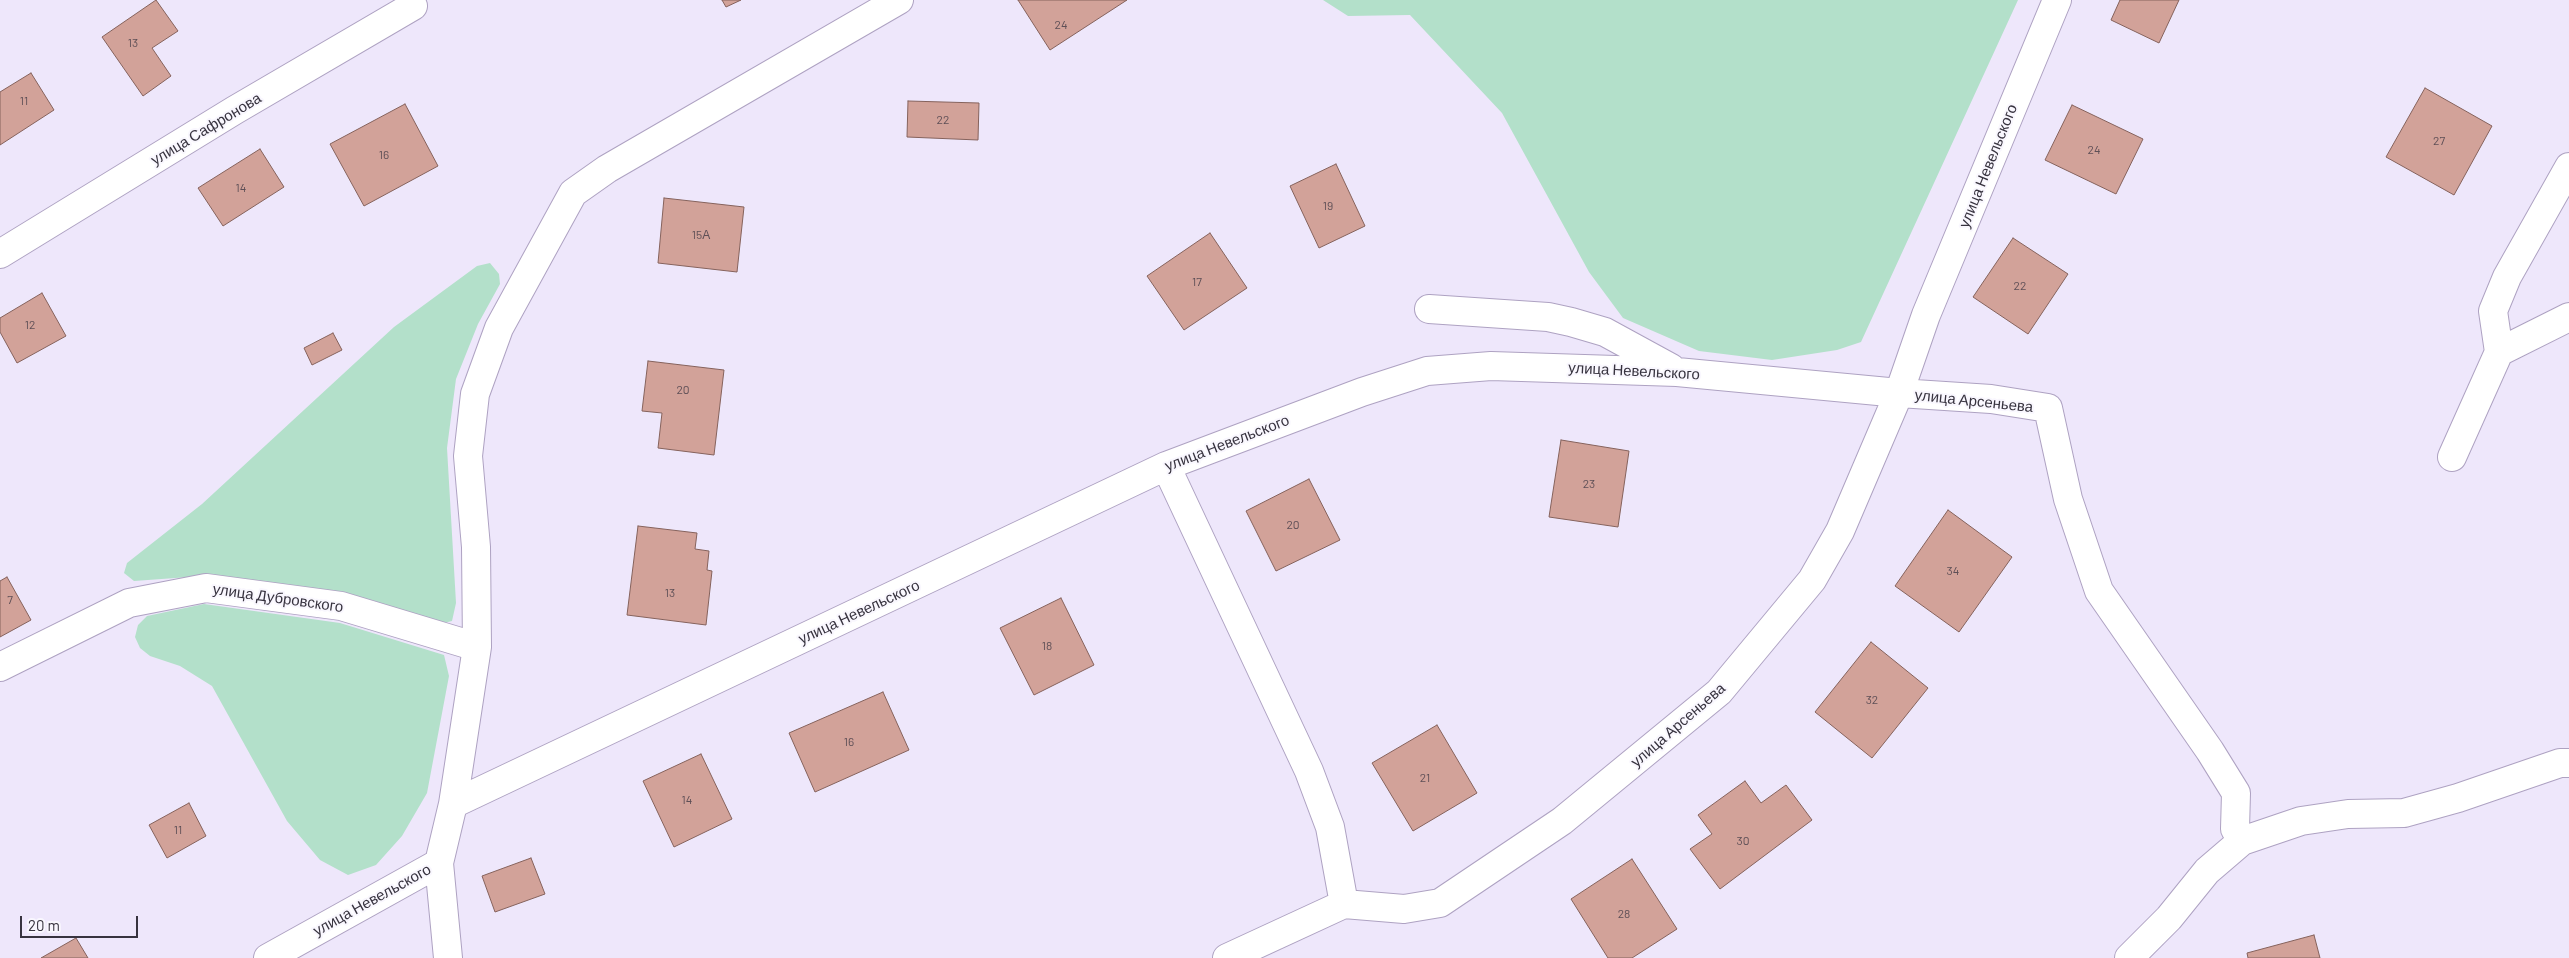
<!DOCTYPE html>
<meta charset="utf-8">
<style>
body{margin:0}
#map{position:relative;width:2569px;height:958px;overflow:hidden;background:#eee7fb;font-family:Barlow,sans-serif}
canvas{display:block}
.scale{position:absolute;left:20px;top:916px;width:118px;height:22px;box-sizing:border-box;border:2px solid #37333f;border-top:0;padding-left:6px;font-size:15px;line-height:18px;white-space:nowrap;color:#37333f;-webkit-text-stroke:4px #f9f7fe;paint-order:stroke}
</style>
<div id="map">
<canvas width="2569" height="958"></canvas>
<div class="scale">20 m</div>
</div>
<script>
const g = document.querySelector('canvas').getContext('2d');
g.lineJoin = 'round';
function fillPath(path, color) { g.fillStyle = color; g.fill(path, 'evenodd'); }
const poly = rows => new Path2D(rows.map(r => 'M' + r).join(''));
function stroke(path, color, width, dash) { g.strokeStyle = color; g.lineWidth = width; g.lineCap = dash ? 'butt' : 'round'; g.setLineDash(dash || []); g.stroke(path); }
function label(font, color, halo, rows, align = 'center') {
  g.font = font + ' Barlow,sans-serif'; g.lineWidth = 4; g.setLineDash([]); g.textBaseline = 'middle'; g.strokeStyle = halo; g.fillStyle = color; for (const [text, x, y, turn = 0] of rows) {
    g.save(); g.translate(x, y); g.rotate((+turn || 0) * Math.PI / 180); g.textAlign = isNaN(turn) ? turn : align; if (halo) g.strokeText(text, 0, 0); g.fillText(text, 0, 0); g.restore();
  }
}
fillPath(poly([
 [1323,0,2018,0,1861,342,1837,350,1772,360,1699,351,1623,318,1589,272,1502,113,1410,15,1348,16],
 [490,263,499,274,500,284,478,324,456,379,447,448,456,603,452,621,444,623,374,601,341,593,203,576,134,581,124,573,127,563,202,504,394,327,477,266],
 [204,604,340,623,444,655,449,676,427,793,402,836,376,865,348,875,320,860,287,821,212,686,180,666,150,656,140,648,135,637,138,625,147,616]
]), '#b3e0ca');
const building = poly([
 [156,0,178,31,152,48,171,76,143,96,102,37,156,0],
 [722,0,741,0,726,7,722,0],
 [1018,0,1127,0,1050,50,1018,0],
 [2120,0,2179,0,2159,43,2111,20,2120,0],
 [31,73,54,110,0,145,0,92,31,73],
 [2425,88,2492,126,2454,195,2386,157,2425,88],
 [908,101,979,103,978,140,907,137,908,101],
 [405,104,438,166,364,206,330,144,405,104],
 [2072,105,2143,139,2116,194,2045,160,2072,105],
 [260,149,284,187,223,226,198,188,260,149],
 [1336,164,1365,226,1319,248,1290,186,1336,164],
 [664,198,744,207,737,272,658,263,664,198],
 [1210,233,1247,288,1184,330,1147,276,1210,233],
 [2013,238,2068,274,2028,334,1973,297,2013,238],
 [42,293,66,336,17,363,0,332,0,318,42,293],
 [333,333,342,350,312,365,304,348,333,333],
 [648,361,724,370,714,455,658,448,662,413,642,411,648,361],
 [1561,440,1629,451,1618,527,1549,517,1561,440],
 [1309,479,1340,540,1276,571,1246,511,1309,479],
 [1948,510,2012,557,1959,632,1895,586,1948,510],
 [638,526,697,533,695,549,709,551,707,570,712,571,706,625,627,615,638,526],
 [7,577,31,620,0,637,0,581,7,577],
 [1061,598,1094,665,1034,695,1000,628,1061,598],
 [1871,642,1928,688,1872,758,1815,712,1871,642],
 [883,692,909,750,815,792,789,733,883,692],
 [1437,725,1477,793,1413,831,1372,763,1437,725],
 [701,754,732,819,674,847,643,781,701,754],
 [1745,781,1761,803,1786,785,1812,820,1720,889,1690,849,1712,834,1698,815,1745,781],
 [189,803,206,836,167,858,149,825,189,803],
 [531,858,545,894,495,912,482,876,531,858],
 [1632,859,1677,929,1632,958,1608,958,1571,899,1632,859],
 [2314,935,2320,958,2248,958,2247,953,2314,935],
 [76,938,88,958,41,958,76,938]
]);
fillPath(building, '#d2a299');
stroke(building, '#85625c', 1);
const minor = poly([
 [0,254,235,110,413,6],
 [1429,309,1548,317,1571,322,1605,332,1671,368],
 [2499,352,2569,317],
 [2452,457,2499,352,2493,311,2507,277,2569,167],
 [1166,466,1309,771,1330,827,1344,904],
 [0,667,129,603,206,588,341,606,477,647],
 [453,804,477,647,476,547,468,456,475,394,499,328,573,193,607,169,899,0],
 [2242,841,2301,821,2348,814,2404,813,2458,798,2560,763,2569,763],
 [439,863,448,958],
 [268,958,439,863,453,804,1166,466,1362,392,1427,371,1491,366,1677,372,1899,393,1991,399,2048,408,2068,499,2099,591,2210,751,2236,793,2235,829,2242,841,2207,871,2169,918,2129,958],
 [1227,958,1344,904,1404,909,1440,903,1562,821,1719,692,1812,580,1840,531,1899,393,1926,315,2057,0]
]);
stroke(minor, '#aea2c2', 30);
stroke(minor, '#fff', 28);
label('12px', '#5e4f56', null, [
 ["24",1061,25],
 ["13",133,43],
 ["11",24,101],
 ["22",943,120],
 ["27",2439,141],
 ["24",2094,150],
 ["16",384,155],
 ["14",241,188],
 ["19",1328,206],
 ["15А",701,235],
 ["17",1197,282],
 ["22",2020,286],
 ["12",30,325],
 ["20",683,390],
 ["23",1589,484],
 ["20",1293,525],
 ["34",1953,571],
 ["13",670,593],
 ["7",10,600],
 ["18",1047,646],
 ["32",1872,700],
 ["16",849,742],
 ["21",1425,778],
 ["14",687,800],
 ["11",178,830],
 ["30",1743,841],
 ["28",1624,914]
]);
label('15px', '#37333f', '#f9f7fe', [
 ["улица Сафронова",206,129,-31],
 ["улица Невельского",1988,166,-68],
 ["улица Невельского",1634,371,3],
 ["улица Арсеньева",1974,401,6],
 ["улица Невельского",1227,443,-21],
 ["улица Дубровского",278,598,8],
 ["улица Невельского",859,612,-25],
 ["улица Арсеньева",1678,725,-41],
 ["улица Невельского",372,900,-29]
]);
</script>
